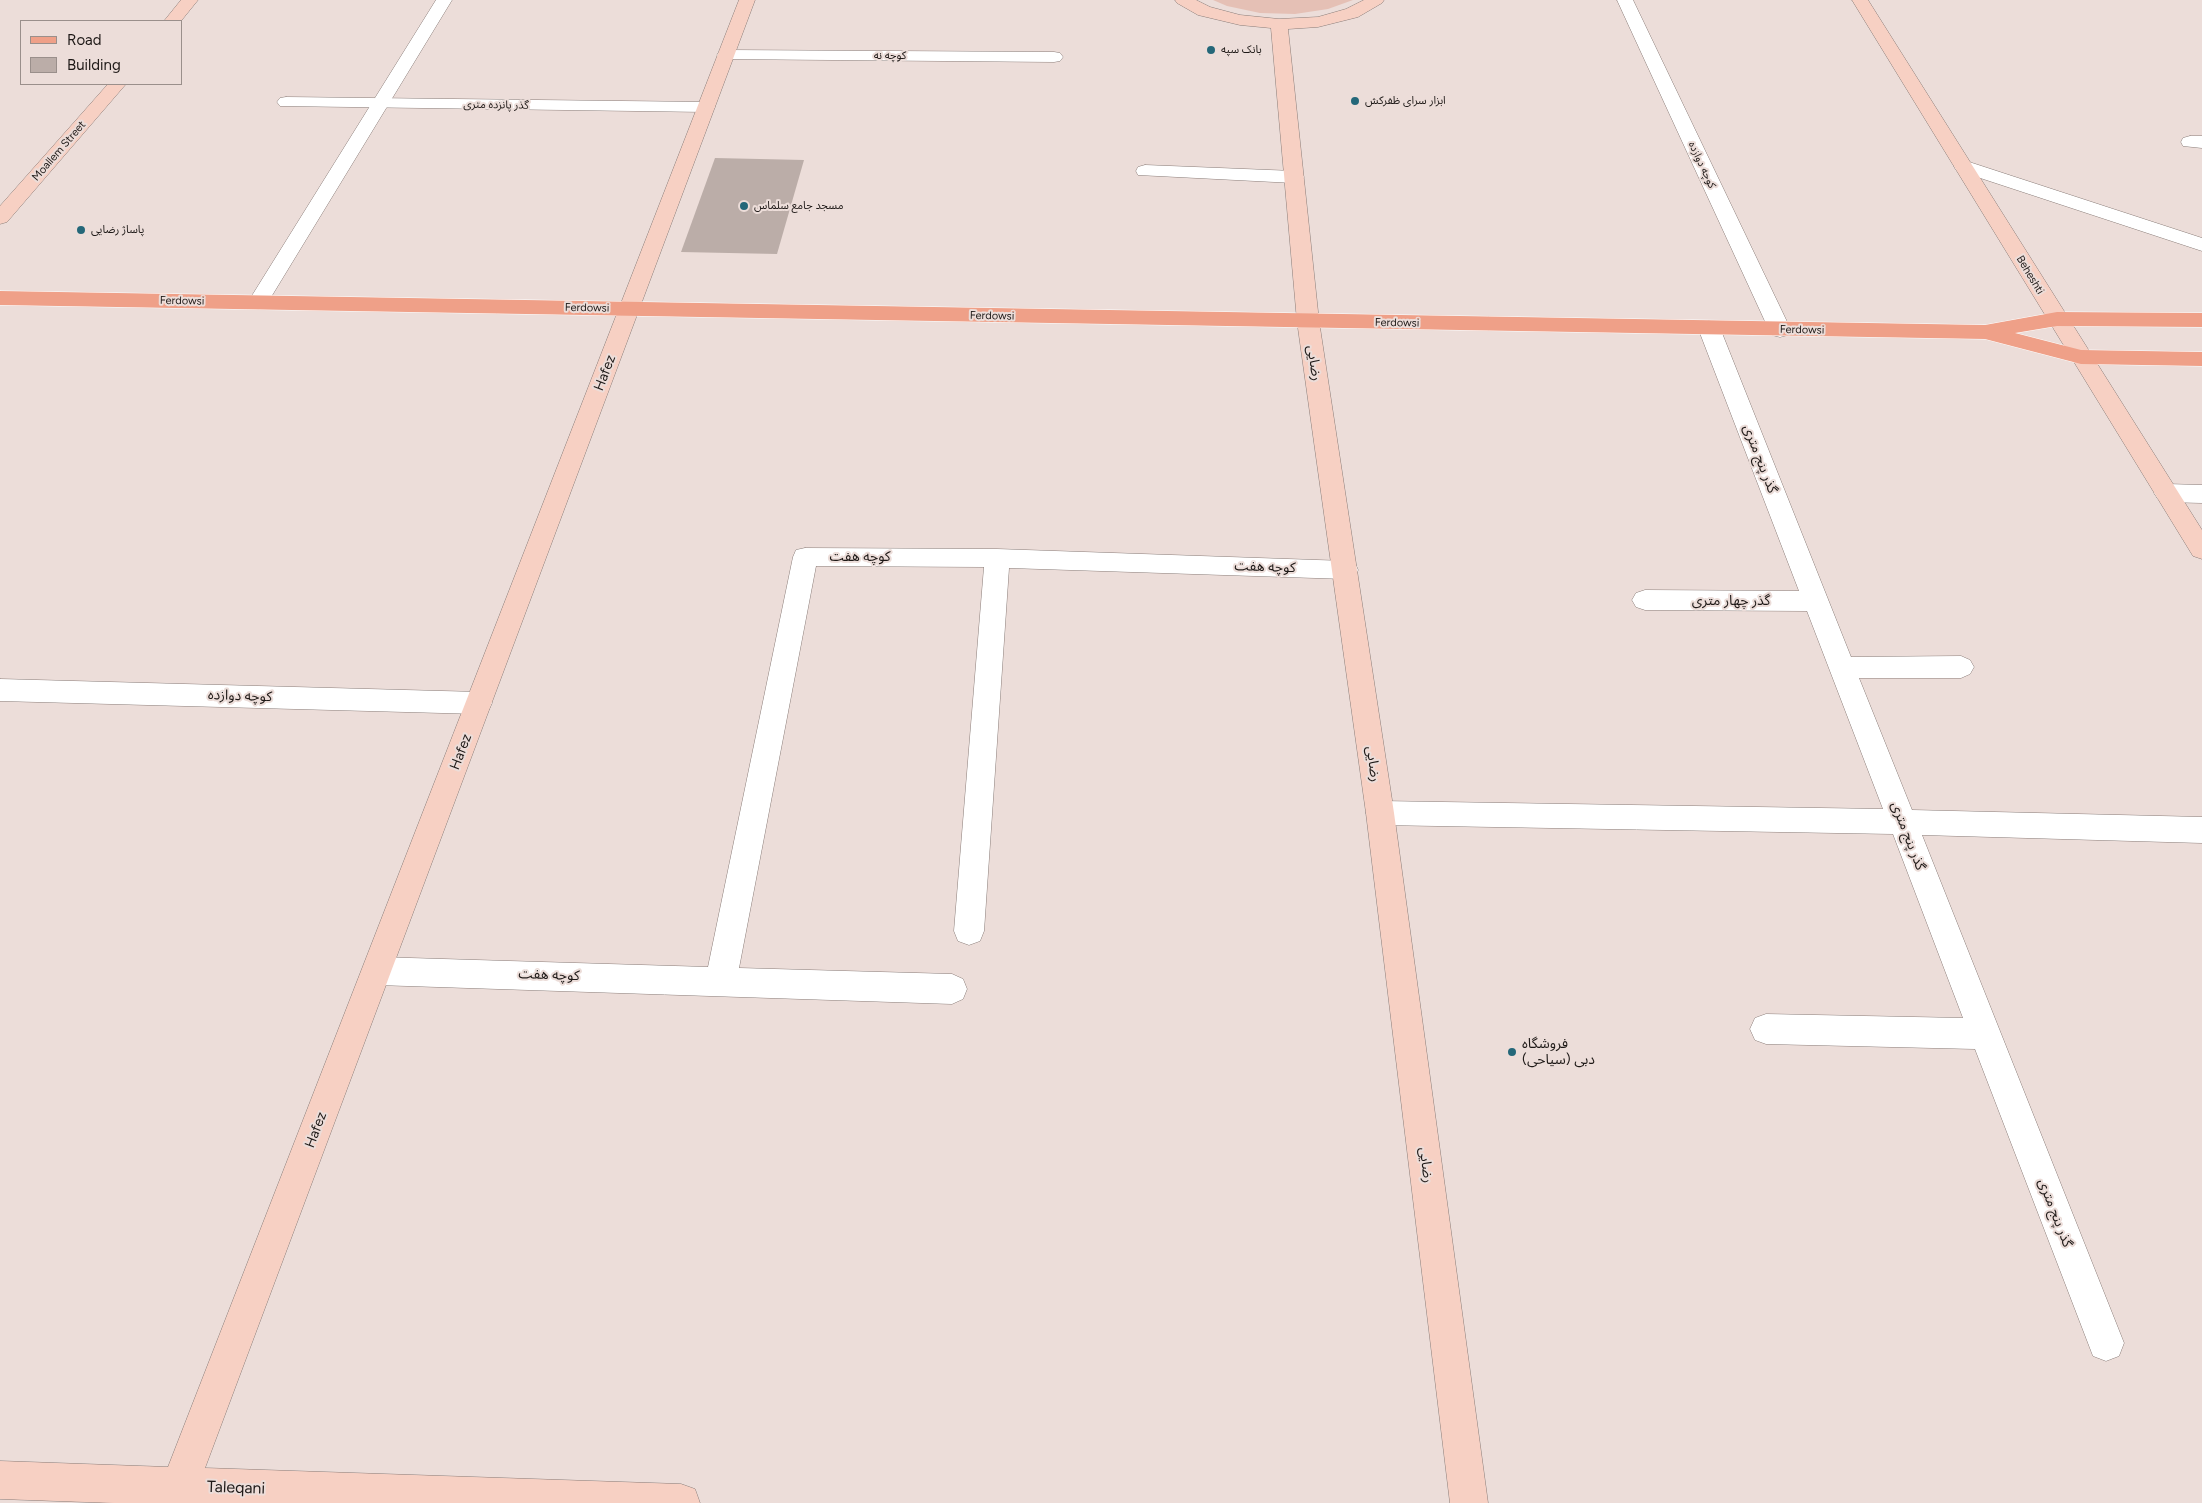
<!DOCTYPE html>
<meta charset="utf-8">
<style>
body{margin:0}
#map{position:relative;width:2202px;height:1503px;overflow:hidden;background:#ecddd9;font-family:Figtree,sans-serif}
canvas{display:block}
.legend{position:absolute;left:20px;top:20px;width:162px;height:65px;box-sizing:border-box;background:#ecddd9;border:1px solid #9a8f8b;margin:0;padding:6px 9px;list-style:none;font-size:15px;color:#1e1917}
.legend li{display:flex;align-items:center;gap:10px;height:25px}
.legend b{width:25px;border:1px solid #9a8f8b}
</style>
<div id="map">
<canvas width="2202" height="1503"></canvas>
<ul class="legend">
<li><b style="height:6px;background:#efa088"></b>Road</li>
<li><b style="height:14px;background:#bbada8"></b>Building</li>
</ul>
</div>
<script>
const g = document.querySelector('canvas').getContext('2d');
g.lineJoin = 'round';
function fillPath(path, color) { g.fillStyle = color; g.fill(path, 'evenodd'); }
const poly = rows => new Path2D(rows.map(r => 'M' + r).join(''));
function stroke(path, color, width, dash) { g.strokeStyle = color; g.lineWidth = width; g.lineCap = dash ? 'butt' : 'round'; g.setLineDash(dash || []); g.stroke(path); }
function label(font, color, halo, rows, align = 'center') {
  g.font = font + ' Figtree,"Noto Sans Arabic",sans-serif'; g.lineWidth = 4; g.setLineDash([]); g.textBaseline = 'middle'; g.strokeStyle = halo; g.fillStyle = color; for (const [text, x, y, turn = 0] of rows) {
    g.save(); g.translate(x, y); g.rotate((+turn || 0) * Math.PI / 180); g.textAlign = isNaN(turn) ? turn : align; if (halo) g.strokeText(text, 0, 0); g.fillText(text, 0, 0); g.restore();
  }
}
fillPath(poly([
 [1213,0,1353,0,1328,9,1295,14,1260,13,1227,6]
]), '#e5c0b5');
fillPath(poly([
 [715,158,804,160,777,254,681,252]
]), '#bbada8');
const lane = poly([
 [1617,0,1633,0,1791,330,1788,335,1780,337,1772,335,1769,330,1617,0],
 [286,97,706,102,712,103,715,107,712,111,706,112,280,106,277,102,280,98,286,97],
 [1963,160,2202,238,2202,251,1956,170,1954,166,1956,162,1963,160],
 [2166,484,2202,485,2202,503,2166,502,2158,499,2154,493,2158,487,2166,484],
 [805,548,997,549,1346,561,1355,563,1358,570,1355,577,1346,579,1009,568,984,931,980,941,969,945,958,941,954,931,984,567,816,566,739,968,952,974,963,979,967,989,963,999,952,1004,377,985,366,981,362,971,366,961,377,957,708,967,793,557,796,550,805,548],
 [0,679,479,692,488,695,492,703,488,711,479,714,0,701,0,679]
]);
const street = poly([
 [436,0,452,0,265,307,258,309,251,307,248,302,436,0],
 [726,50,1054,52,1060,53,1063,57,1060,61,1054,62,720,59,717,55,720,51,726,50],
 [2190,136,2202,136,2202,148,2183,146,2181,142,2183,138,2190,136],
 [1145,165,1294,171,1301,173,1304,177,1301,181,1294,183,1138,175,1136,171,1138,167,1145,165],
 [1709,321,1717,323,1720,328,1851,657,1961,656,1970,660,1974,667,1970,674,1961,678,1859,678,1912,810,2202,817,2202,843,1922,835,2124,1343,2119,1356,2106,1361,2093,1356,1975,1049,1766,1044,1755,1040,1750,1029,1755,1018,1766,1014,1963,1018,1893,834,1380,825,1370,822,1366,813,1370,804,1380,801,1883,809,1807,611,1645,610,1636,607,1632,600,1636,593,1645,590,1799,591,1698,328,1701,323,1709,321]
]);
const secondary = poly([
 [181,0,198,0,181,21,164,21,181,0],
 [739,0,755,0,205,1468,681,1484,695,1489,700,1503,114,1503,0,1499,0,1461,168,1467,739,0],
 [1175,0,1196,0,1210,7,1240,15,1279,19,1318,17,1346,9,1364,0,1384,0,1382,3,1358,17,1318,27,1288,29,1319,321,1394,813,1488,1503,1450,1503,1366,813,1297,321,1271,28,1240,25,1198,15,1177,3,1175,0],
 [1852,0,1868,0,2202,530,2202,559,2193,556,1852,0],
 [108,84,126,84,7,222,0,224,0,206,108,84]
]);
const primary = poly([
 [0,291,1985,325,2057,312,2202,313,2202,327,2057,326,2015,333,2081,350,2202,352,2202,366,2081,364,1985,339,0,305,0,291]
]);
stroke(lane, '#8a7d79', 1);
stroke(street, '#8a7d79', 1);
stroke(secondary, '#8a7d79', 1);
stroke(primary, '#fff', 1);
fillPath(lane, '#fff');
fillPath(street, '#fff');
fillPath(secondary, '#f7d0c3');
fillPath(primary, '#efa088');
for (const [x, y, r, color] of [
 [1211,50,5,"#246779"],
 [1355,101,5,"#246779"],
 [744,206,5,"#246779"],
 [81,230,5,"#246779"],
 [1512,1052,5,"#246779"]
]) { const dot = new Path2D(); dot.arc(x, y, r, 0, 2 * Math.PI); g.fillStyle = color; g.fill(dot); stroke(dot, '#ecddd9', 2); }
label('11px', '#1e1917', '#ecddd9', [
 ["بانک سپه",1221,50],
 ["ابزار سرای ظفرکش",1365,101],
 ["مسجد جامع سلماس",754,206],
 ["پاساژ رضایی",91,230]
], 'left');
label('11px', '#1e1917', '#ecddd9', [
 ["کوچه نه",890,56],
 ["گذر پانزده متری",496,105,1],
 ["Moallem Street",59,151,-49],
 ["کوچه دوازده",1702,165,65],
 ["Beheshti",2030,275,59],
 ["Ferdowsi",182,301,1],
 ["Ferdowsi",587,308,1],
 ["Ferdowsi",992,316,1],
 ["Ferdowsi",1397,323,1],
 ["Ferdowsi",1802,330,1]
]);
label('14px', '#1e1917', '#ecddd9', [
 ["رضایی",1314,363,81],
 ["Hafez",605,373,-69],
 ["گذر پنج متری",1760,459,69],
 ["کوچه هفت",860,557],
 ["کوچه هفت",1265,567,2],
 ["گذر چهار متری",1731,601],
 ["کوچه دوازده",240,696,2],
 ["Hafez",461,752,-69],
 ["رضایی",1373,764,82],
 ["گذر پنج متری",1908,836,69],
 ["کوچه هفت",549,975,2],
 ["Hafez",316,1130,-69],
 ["رضایی",1426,1165,83],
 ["گذر پنج متری",2055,1213,69]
]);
label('14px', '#1e1917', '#ecddd9', [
 ["فروشگاه",1522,1044],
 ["دبی (سیاحی)",1522,1060]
], 'left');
label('16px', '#1e1917', '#ecddd9', [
 ["Taleqani",236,1488,2]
]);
</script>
